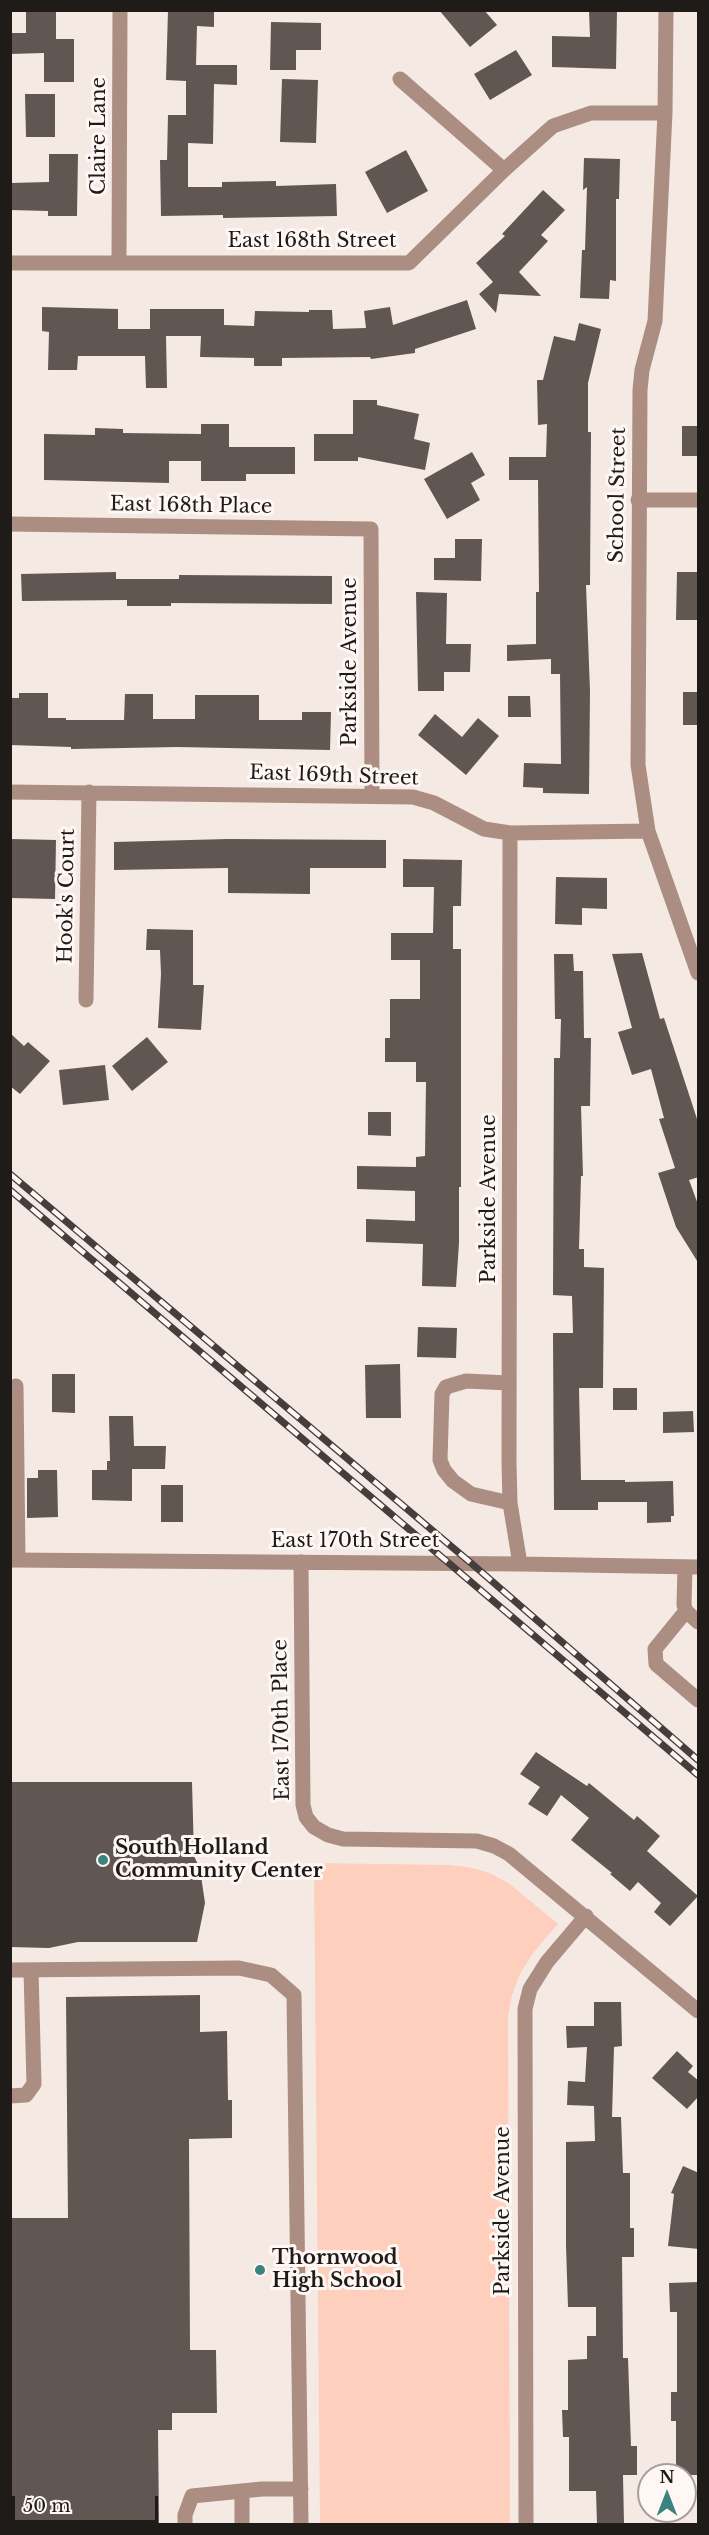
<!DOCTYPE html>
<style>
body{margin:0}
#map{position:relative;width:709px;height:2535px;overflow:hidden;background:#f5e9e4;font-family:"Libre Baskerville",serif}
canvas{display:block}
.frame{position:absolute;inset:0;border:12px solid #1f1b19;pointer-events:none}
.north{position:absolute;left:637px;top:2463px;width:60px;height:60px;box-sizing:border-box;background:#fff7f4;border:2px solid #a59f9c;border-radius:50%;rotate:0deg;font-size:16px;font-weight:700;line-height:24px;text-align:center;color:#1f1b19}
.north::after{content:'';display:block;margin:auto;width:21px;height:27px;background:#3b8381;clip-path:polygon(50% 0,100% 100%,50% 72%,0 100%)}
.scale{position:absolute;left:12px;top:2496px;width:146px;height:27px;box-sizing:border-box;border:3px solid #1f1b19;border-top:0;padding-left:8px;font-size:18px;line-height:21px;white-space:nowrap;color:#1f1b19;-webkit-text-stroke:4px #fff7f4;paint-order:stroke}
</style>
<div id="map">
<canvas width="709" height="2535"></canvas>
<div class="frame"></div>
<div class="north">N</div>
<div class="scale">50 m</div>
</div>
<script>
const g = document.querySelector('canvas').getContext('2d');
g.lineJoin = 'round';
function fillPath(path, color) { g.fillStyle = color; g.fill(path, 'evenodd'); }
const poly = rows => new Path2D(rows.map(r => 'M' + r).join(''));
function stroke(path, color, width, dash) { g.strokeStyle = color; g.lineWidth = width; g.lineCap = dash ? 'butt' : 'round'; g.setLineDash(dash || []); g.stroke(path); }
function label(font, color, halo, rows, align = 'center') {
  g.font = font + ' "Libre Baskerville",serif'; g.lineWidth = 6; g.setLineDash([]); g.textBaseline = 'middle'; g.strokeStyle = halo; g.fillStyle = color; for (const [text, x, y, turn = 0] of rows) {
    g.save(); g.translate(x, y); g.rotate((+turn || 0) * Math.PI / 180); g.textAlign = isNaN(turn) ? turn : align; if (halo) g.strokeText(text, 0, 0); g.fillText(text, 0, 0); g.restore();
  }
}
fillPath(poly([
 [314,1863,449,1865,473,1868,490,1873,510,1884,558,1924,533,1953,520,1974,512,1995,508,2016,510,2524,320,2524]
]), '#fecfbd');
fillPath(poly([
 [26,10,56,10,56,39,74,39,74,82,44,82,44,53,10,54,10,33,26,33],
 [168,10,214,10,214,27,197,26,196,65,237,65,237,85,214,84,213,144,188,143,188,187,222,187,222,182,276,181,276,186,336,184,337,216,223,218,223,215,161,216,160,160,167,160,168,115,186,115,186,81,166,80],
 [439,10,484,10,497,25,470,47],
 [589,10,617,10,616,69,552,67,552,36,590,37],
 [271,22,321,23,321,50,296,50,296,70,270,70],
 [516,50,532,75,490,100,474,74],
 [282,79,318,80,316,143,280,142],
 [25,94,55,94,55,137,26,137],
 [406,150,428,191,387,213,365,172],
 [49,154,78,154,77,216,48,216,48,211,10,210,10,183,49,182],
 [584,158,620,159,619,199,616,199,616,281,610,280,609,299,580,298,582,250,585,250,587,187,583,190],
 [543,190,565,210,541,235,548,241,519,272,541,296,499,294,496,313,479,294,493,282,476,263,505,236,502,234],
 [467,300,476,329,415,349,415,353,371,359,370,357,282,358,282,366,254,366,254,358,200,357,201,336,166,336,167,388,146,388,145,356,78,356,77,370,48,370,49,332,42,331,42,307,118,309,118,329,150,329,150,309,224,309,224,325,254,326,255,311,309,312,309,310,332,310,333,329,366,328,364,311,390,307,393,325],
 [579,323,601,329,588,383,588,432,591,432,590,585,586,585,590,691,589,794,543,793,543,788,523,787,524,763,561,764,560,674,551,674,551,659,507,661,507,645,536,644,536,592,539,592,538,480,509,480,509,457,546,457,547,424,538,425,537,380,543,380,554,336,575,341],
 [353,400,377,400,377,405,419,414,414,439,430,443,425,470,358,457,358,461,314,461,314,434,353,434],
 [201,424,229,424,229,447,295,447,295,474,246,474,246,481,201,481,201,461,169,461,169,483,44,480,44,434,95,435,95,428,123,429,123,433,201,434],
 [682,426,699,426,699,456,682,456],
 [472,452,485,475,471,483,480,500,447,519,424,479],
 [455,539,482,539,481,581,434,580,434,558,455,558],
 [116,572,116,579,179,579,179,575,332,576,332,604,171,603,171,606,127,606,127,600,22,601,21,574],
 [677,572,699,572,699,620,676,620],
 [416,592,447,593,446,644,471,644,470,672,444,672,444,691,418,691],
 [683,692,699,692,699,725,683,725],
 [19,693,48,693,48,718,66,718,66,720,124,720,125,694,153,694,153,719,195,719,195,695,259,695,259,720,302,720,302,712,331,712,330,750,177,747,71,749,71,747,10,745,10,698,19,698],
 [508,696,530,696,531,717,508,717],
 [435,714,462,737,478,718,499,736,466,775,418,735],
 [10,839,56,840,55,899,10,898],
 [228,839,386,840,386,868,310,868,310,894,228,893,228,868,114,870,114,842],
 [403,859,462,860,461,906,453,906,453,949,461,949,461,1187,459,1187,459,1243,456,1287,422,1286,423,1244,366,1242,366,1219,415,1221,415,1191,357,1189,357,1166,416,1167,416,1157,425,1156,426,1082,416,1082,416,1062,385,1062,385,1038,390,1038,390,999,420,999,420,960,391,960,391,933,433,933,434,887,403,887],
 [556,877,607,878,607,909,582,908,582,925,555,924],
 [147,929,193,930,193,985,204,985,201,1030,158,1028,161,974,160,950,146,950],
 [642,953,660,1019,664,1018,699,1125,699,1177,689,1180,699,1207,699,1264,676,1227,658,1173,675,1168,659,1119,664,1118,651,1069,632,1075,618,1032,632,1028,612,954],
 [554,954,573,954,574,971,583,971,584,1038,591,1038,590,1106,581,1106,583,1176,581,1176,579,1249,584,1249,584,1267,604,1268,603,1388,579,1388,581,1480,625,1480,625,1482,673,1481,674,1516,671,1516,671,1522,647,1523,647,1502,598,1502,598,1510,554,1510,553,1333,573,1333,572,1296,553,1295,554,1058,560,1058,561,1019,555,1019],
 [10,1033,24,1046,28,1042,50,1061,20,1094,10,1086],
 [147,1037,168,1062,132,1091,112,1066],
 [105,1065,109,1100,63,1105,59,1070],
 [368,1112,391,1112,391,1136,368,1135],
 [418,1327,457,1328,456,1358,417,1357],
 [400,1364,401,1418,366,1418,365,1365],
 [52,1374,75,1374,75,1413,52,1412],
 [613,1388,637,1388,637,1410,613,1410],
 [693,1411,694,1432,663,1433,663,1412],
 [109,1416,133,1416,134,1446,166,1446,165,1469,132,1469,132,1501,92,1500,92,1470,107,1470,107,1461,110,1461],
 [38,1470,57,1470,58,1517,27,1518,27,1478,38,1478],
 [161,1485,183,1485,183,1522,161,1522],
 [536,1752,587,1786,589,1783,634,1820,637,1816,660,1836,647,1851,698,1896,670,1926,654,1912,661,1903,638,1882,630,1891,610,1874,612,1873,571,1840,589,1818,561,1795,547,1816,528,1804,540,1787,520,1774],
 [10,1782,192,1782,194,1856,200,1869,205,1903,197,1942,78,1942,49,1948,10,1947],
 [200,1995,200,2032,227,2031,228,2100,232,2100,232,2138,189,2139,190,2350,216,2350,217,2413,172,2413,172,2430,158,2430,159,2524,10,2524,10,2218,68,2218,66,1997],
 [594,2002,621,2002,622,2046,614,2047,612,2117,621,2117,623,2173,630,2173,630,2228,634,2228,634,2257,622,2257,623,2358,628,2358,631,2446,637,2446,637,2475,623,2475,624,2524,597,2524,596,2491,569,2491,569,2437,563,2437,562,2410,568,2410,568,2360,587,2359,587,2336,596,2336,596,2307,568,2307,566,2246,566,2142,595,2141,594,2106,567,2105,568,2081,585,2082,587,2047,567,2048,566,2026,594,2026],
 [677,2051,693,2066,688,2072,699,2081,699,2096,687,2109,652,2078],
 [683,2166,699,2173,699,2249,668,2246,674,2194,671,2193],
 [699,2282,699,2475,676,2475,676,2421,671,2421,671,2392,677,2392,677,2312,670,2312,669,2283]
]), '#605652');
stroke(poly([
 [666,10,665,113,655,321,642,370,640,390,638,765,648,831,698,973],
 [400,79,504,170],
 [119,261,120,10],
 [10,263,409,263,504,170,553,126,591,113,665,113],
 [638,500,698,500],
 [10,524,371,529,372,795],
 [10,792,413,797,434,803,484,829,510,833,648,831],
 [510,833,509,1463,510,1503,520,1564],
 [86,1000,89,792],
 [509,1383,466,1381,446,1387,442,1394,440,1460,444,1470,453,1481,471,1494,510,1503],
 [16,1386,18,1560],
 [10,1560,520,1564,698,1567],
 [301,1562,303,1805,306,1817,314,1827,328,1835,343,1839,477,1841,494,1846,509,1854,698,2011],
 [685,1567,684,1605,686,1611,698,1622],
 [686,1611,655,1649,656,1664,698,1700],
 [10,1970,239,1968,271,1975,294,1995,301,2524],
 [10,2096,26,2095,34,2084,31,1970],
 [185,2524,185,2515,192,2496,262,2489,301,2489],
 [242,2524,242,2491],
 [526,2524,525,2009,530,1989,547,1962,586,1916]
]), '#ab8d81', 15);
const rail = poly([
 [10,1174,471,1563,698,1760],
 [10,1190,698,1775]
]);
stroke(rail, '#443e3c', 7);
stroke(rail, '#fff7f4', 4.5, [14]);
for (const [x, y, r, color] of [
 [103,1860,6,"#3b8381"],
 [260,2270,6,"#3b8381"]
]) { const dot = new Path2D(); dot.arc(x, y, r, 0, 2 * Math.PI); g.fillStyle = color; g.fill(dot); stroke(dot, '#fff7f4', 2); }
label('20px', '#1f1b19', '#fff7f4', [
 ["Claire Lane",99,136,-90],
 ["East 168th Street",312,241],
 ["School Street",618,495,-89],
 ["East 168th Place",191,506,1],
 ["Parkside Avenue",350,662,-90],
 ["East 169th Street",334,776,2],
 ["Hook's Court",67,896,-89],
 ["Parkside Avenue",489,1199,-90],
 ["East 170th Street",355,1541],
 ["East 170th Place",282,1720,-91],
 ["Parkside Avenue",503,2211,-90]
]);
label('bold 20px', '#1f1b19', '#fff7f4', [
 ["South Holland",115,1848],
 ["Community Center",115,1871],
 ["Thornwood",272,2258],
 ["High School",272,2281]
], 'left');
</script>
